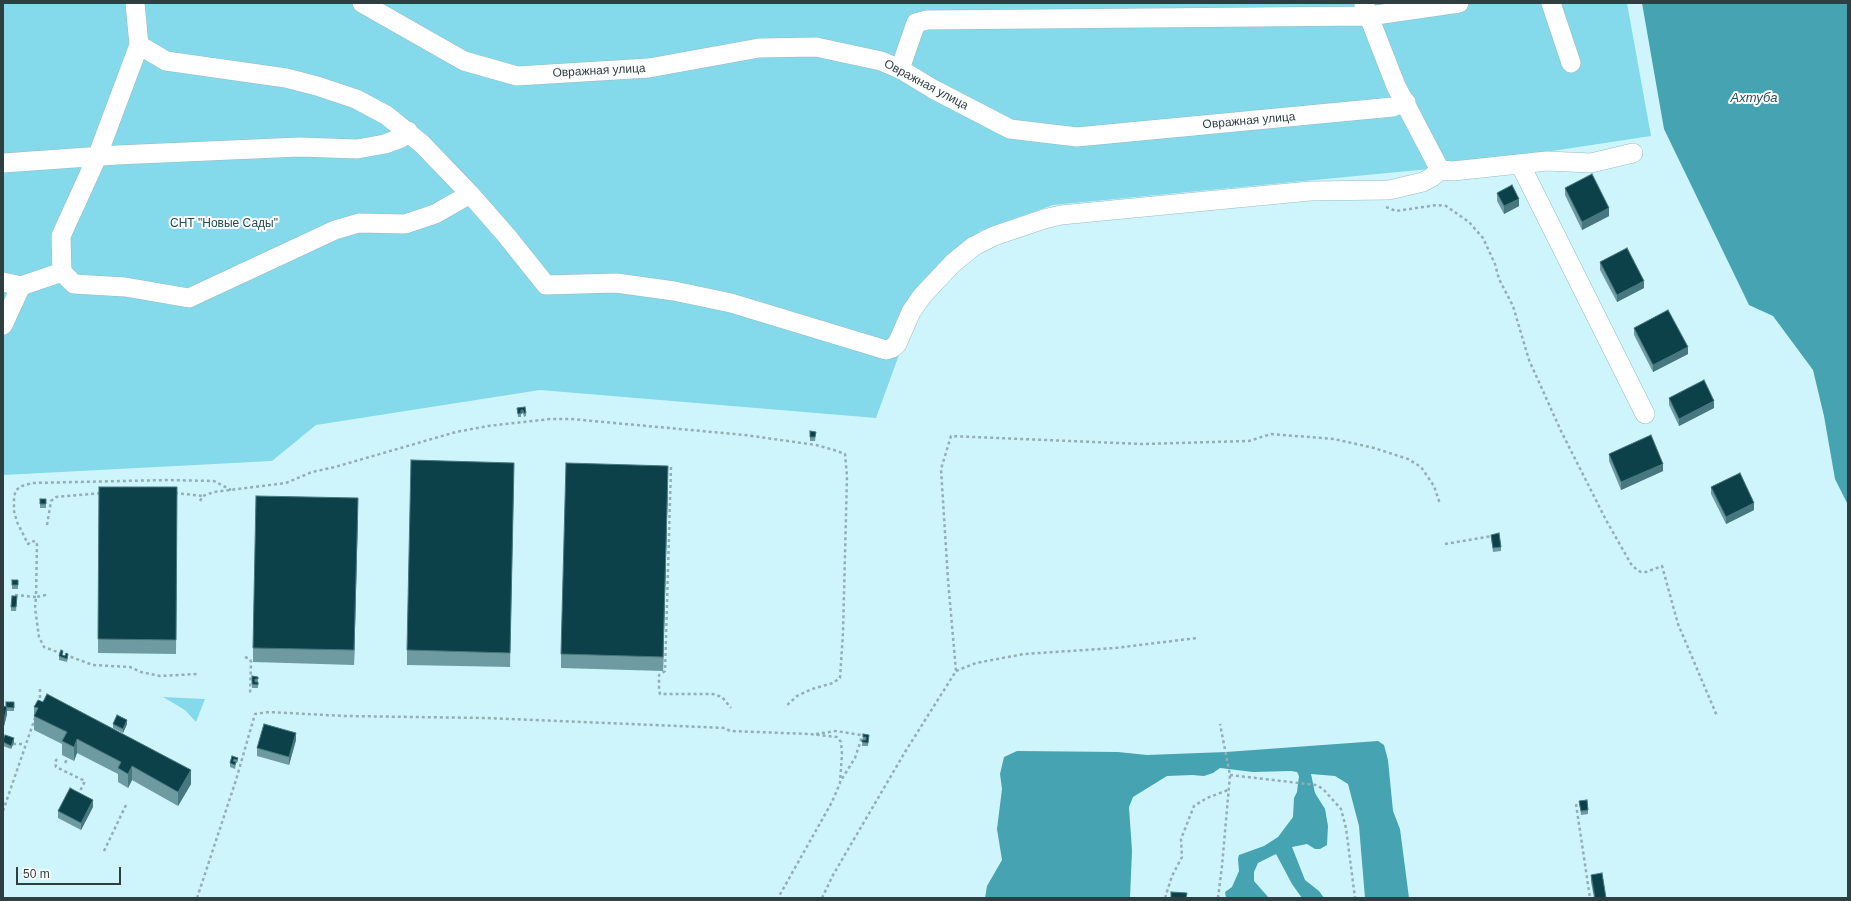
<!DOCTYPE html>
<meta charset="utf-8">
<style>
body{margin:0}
#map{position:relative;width:1851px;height:901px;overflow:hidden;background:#cff5fc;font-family:Arial,sans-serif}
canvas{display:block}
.frame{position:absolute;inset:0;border:4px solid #2f3e41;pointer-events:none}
.scale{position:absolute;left:16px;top:867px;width:105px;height:18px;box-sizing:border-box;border:2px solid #2f3e41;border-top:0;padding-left:5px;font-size:12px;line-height:14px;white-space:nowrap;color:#2f3e41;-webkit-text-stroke:3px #fff;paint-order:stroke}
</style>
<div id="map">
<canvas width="1851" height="901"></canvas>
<div class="frame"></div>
<div class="scale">50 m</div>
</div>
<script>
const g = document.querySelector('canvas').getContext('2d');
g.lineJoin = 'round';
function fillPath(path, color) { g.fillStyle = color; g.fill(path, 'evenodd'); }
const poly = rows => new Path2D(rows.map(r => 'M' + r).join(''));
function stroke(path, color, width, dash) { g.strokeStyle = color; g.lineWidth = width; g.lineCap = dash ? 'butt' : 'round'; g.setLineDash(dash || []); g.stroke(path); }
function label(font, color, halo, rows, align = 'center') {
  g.font = font + ' Arial,sans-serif'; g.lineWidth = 4; g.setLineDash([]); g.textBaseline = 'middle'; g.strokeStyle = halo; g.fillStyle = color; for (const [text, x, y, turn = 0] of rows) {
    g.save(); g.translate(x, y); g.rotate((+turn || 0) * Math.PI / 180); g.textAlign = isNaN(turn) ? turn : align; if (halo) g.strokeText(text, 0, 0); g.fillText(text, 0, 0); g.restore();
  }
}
fillPath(poly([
 [3,3,1627,3,1651,136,1440,168,1053,205,980,231,923,289,876,418,540,390,316,425,272,461,3,475],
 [163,697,205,699,196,722,185,710]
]), '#84daea');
fillPath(poly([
 [1642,3,1848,3,1848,505,1835,479,1824,416,1813,370,1773,316,1749,305,1664,129],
 [1378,741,1384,745,1388,760,1393,811,1400,829,1409,898,1365,898,1359,826,1348,784,1335,776,1311,774,1315,793,1325,809,1328,826,1327,845,1320,849,1315,849,1307,844,1292,847,1305,880,1319,891,1324,898,1302,898,1292,884,1276,854,1258,863,1254,872,1254,881,1269,898,1226,898,1225,892,1232,887,1239,871,1238,859,1239,855,1264,846,1278,837,1293,817,1294,798,1297,792,1299,776,1297,772,1291,771,1253,772,1220,768,1213,773,1204,776,1192,775,1167,776,1133,797,1129,807,1132,851,1130,898,985,898,987,886,1002,860,997,829,1002,789,1000,774,1004,757,1017,751,1118,752,1147,755,1226,752]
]), '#45a3b2');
const minor = poly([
 [362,3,464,61,517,76,649,68,759,48,816,47,881,61,900,69,933,89,1010,129,1077,137,1393,107,1406,102],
 [1551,3,1571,63],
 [1364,4,1396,86,1440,170],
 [139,45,166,61,286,78,317,86,356,99,386,115,422,144,470,194,506,235,546,285,616,283,674,291,731,303,886,350,892,348,897,344,911,312,922,296,953,263,974,246,994,236,1044,219,1061,215,1310,191,1389,190,1423,182,1432,177,1440,170,1453,171,1547,161,1591,163,1633,153],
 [900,69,916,23,927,20,1369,16,1459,3],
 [3,163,117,155,299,147,357,149,385,144,401,138,408,131],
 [1520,164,1645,414],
 [62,272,74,284,125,287,189,298,335,230,359,223,405,224,435,214,470,194],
 [3,282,21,286],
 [3,325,21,286,62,272,61,236,97,157,139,45,135,3]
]);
stroke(minor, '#97bbc2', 20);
stroke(poly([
 [1386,207,1396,211,1437,205,1446,206,1469,222,1483,238,1495,264,1499,279,1513,306,1529,360,1561,431,1606,520,1631,564,1637,570,1641,572,1646,572,1662,566,1678,624,1717,716],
 [671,467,665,671,659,675,659,690,660,694,713,694,722,697,731,708],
 [175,493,203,496],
 [200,501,203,496,214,492,286,483,312,472,335,467,456,432,488,426,550,419,571,419,745,435,816,445,834,450,845,454,847,476,843,633,840,678,833,683,812,689,797,696,785,707],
 [47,525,51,501,56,497,102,493],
 [1445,544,1499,535],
 [15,595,36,597,37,542,32,541,28,544,17,522,14,511,14,497,16,490,22,486,32,483,168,480,214,481,231,490],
 [46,595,36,597,35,608,39,637,44,647,93,665,130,667,141,672,160,676,197,674],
 [245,657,250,659,251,662,250,695],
 [956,671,976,663,1024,654,1115,648,1197,638],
 [40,704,40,689],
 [816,734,836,731,860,735,861,740,855,758,840,782],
 [13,744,25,744],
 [57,759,55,762,56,767,85,781,78,795],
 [65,763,68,758],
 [1230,775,1316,785,1323,789,1341,809,1346,828,1355,898],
 [1576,804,1590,898],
 [3,811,35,718],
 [104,851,126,805],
 [197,898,236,780,255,714,269,712,345,716,486,718,725,728,730,731,810,734,837,737,841,742,842,754,840,783,832,802,778,898],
 [822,898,833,875,905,752,956,671,948,580,941,469,951,436,1142,444,1249,441,1271,434,1334,439,1374,448,1408,459,1421,467,1434,486,1440,504],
 [1165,898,1172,876,1182,857,1181,839,1194,806,1207,798,1228,790],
 [1218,898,1222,866,1230,775,1220,724]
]), '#91afb4', 2.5, [3, 3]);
stroke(minor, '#fff', 19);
fillPath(poly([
 [1565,188,1609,216,1582,230,1565,195],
 [1497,193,1519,206,1504,214,1497,201],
 [1600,262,1644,288,1617,302,1600,270],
 [1634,328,1688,354,1653,372,1634,335],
 [1669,398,1714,408,1679,426,1669,405],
 [517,408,526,413,526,416,524,417,523,413,521,414,521,417,518,417],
 [810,431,816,432,815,441,810,441],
 [1609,454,1663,471,1621,490,1609,461],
 [514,477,510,667,407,665,407,650],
 [668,480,663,671,561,668,561,654],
 [99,487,177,487,176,654,98,653],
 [1711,487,1754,510,1726,524,1711,494],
 [40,499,46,499,46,508,40,508],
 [358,512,354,665,253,662,253,648],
 [1491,535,1501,547,1501,551,1493,552,1491,538],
 [12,580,18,580,18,589,12,589],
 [17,600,16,611,11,611,11,607],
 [63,655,68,657,67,662,59,660,59,656],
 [252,676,258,677,258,688,252,688],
 [3,706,6,707,14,706,14,711,7,711,7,714,4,726,3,726],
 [34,707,191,784,178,806,132,780,128,788,118,782,118,774,77,753,74,761,62,755,62,744,34,730],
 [113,724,127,724,123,733,113,728],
 [863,734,869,735,868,746,862,746],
 [296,740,289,765,257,756,257,748],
 [14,742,11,749,3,746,3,743],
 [232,756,238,758,238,761,237,763,236,763,235,769,230,767,230,763],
 [1579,801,1588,810,1588,814,1581,815],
 [93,807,81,830,58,818,58,811],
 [1591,875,1606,898,1594,898,1591,882]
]), '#6e9ba2');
fillPath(poly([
 [1519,199,1519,206,1504,214,1504,206],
 [1609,208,1609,216,1582,230,1582,222],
 [1644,281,1644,288,1617,302,1617,295],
 [1688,347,1688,354,1653,372,1653,365],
 [1714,401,1714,408,1679,426,1679,419],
 [521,410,523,410,523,413,521,414],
 [1663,464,1663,471,1621,490,1621,482],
 [668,466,668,480,663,671,663,657],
 [358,498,358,512,354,665,354,650],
 [1754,503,1754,510,1726,524,1726,517],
 [7,707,7,714,4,726,4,719],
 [127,720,127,724,123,733,123,729],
 [296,733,296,740,289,765,289,757],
 [14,738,14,742,11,749,11,746],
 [77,739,77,753,74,761,74,747],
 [132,766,132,780,128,788,128,774],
 [191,770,191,784,178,806,178,792],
 [93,800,93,807,81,830,81,823]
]), '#47777f');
const building = poly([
 [1592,174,1609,208,1582,222,1565,188,1592,174],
 [1512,185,1519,199,1504,206,1497,193,1512,185],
 [1627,248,1644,281,1617,295,1600,262,1627,248],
 [1668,310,1688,347,1653,365,1634,328,1668,310],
 [1704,380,1714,401,1679,419,1669,398,1704,380],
 [525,407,526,413,524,413,523,410,521,410,521,413,518,414,517,408,525,407],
 [810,431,816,432,815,437,810,437,810,431],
 [1651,435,1663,464,1621,482,1609,454,1651,435],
 [411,460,514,463,510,653,407,650,411,460],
 [566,463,668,466,663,657,561,654,566,463],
 [1740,473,1754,503,1726,517,1711,487,1740,473],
 [99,487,177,487,176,640,98,639,99,487],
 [256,496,358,498,354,650,253,648,256,496],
 [40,499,46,499,46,504,40,504,40,499],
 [1499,533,1501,547,1493,548,1491,535,1499,533],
 [12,580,18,580,18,585,12,585,12,580],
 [12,596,17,596,16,607,11,607,12,596],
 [61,650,63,651,62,655,65,656,66,653,68,654,67,659,59,656,61,650],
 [252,676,258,677,258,679,255,679,255,682,258,682,258,685,252,684,252,676],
 [47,694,191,770,178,792,132,766,128,774,118,768,121,762,77,739,74,747,62,741,67,732,34,716,38,708,34,707,38,700,43,702,47,694],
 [6,702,14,702,14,708,6,707,6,702],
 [3,706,7,707,4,719,3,719,3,706],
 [117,715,127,720,123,729,113,724,117,715],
 [264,724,296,733,289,757,257,748,264,724],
 [863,734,869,735,868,743,862,742,862,740,866,740,866,737,863,737,863,734],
 [5,735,14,738,11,746,3,742,3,740,5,735],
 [232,756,238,758,237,760,234,759,233,761,236,762,235,765,230,763,232,756],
 [70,788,93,800,81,823,58,811,70,788],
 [1587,800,1588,810,1581,811,1579,801,1587,800],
 [1602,873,1606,898,1595,898,1591,875,1602,873],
 [1171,892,1187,893,1186,898,1171,898,1171,892]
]);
fillPath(building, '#0d4149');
stroke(building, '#47777f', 1);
label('12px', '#2f3e41', '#fff', [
 ["Овражная улица",599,71,-3],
 ["Овражная улица",926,85,28],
 ["Овражная улица",1249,121,-5]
]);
label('12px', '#224b53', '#fff', [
 ["СНТ \"Новые Сады\"",224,224]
]);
label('italic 13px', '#285159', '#fff', [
 ["Ахтуба",1754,98]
]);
</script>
